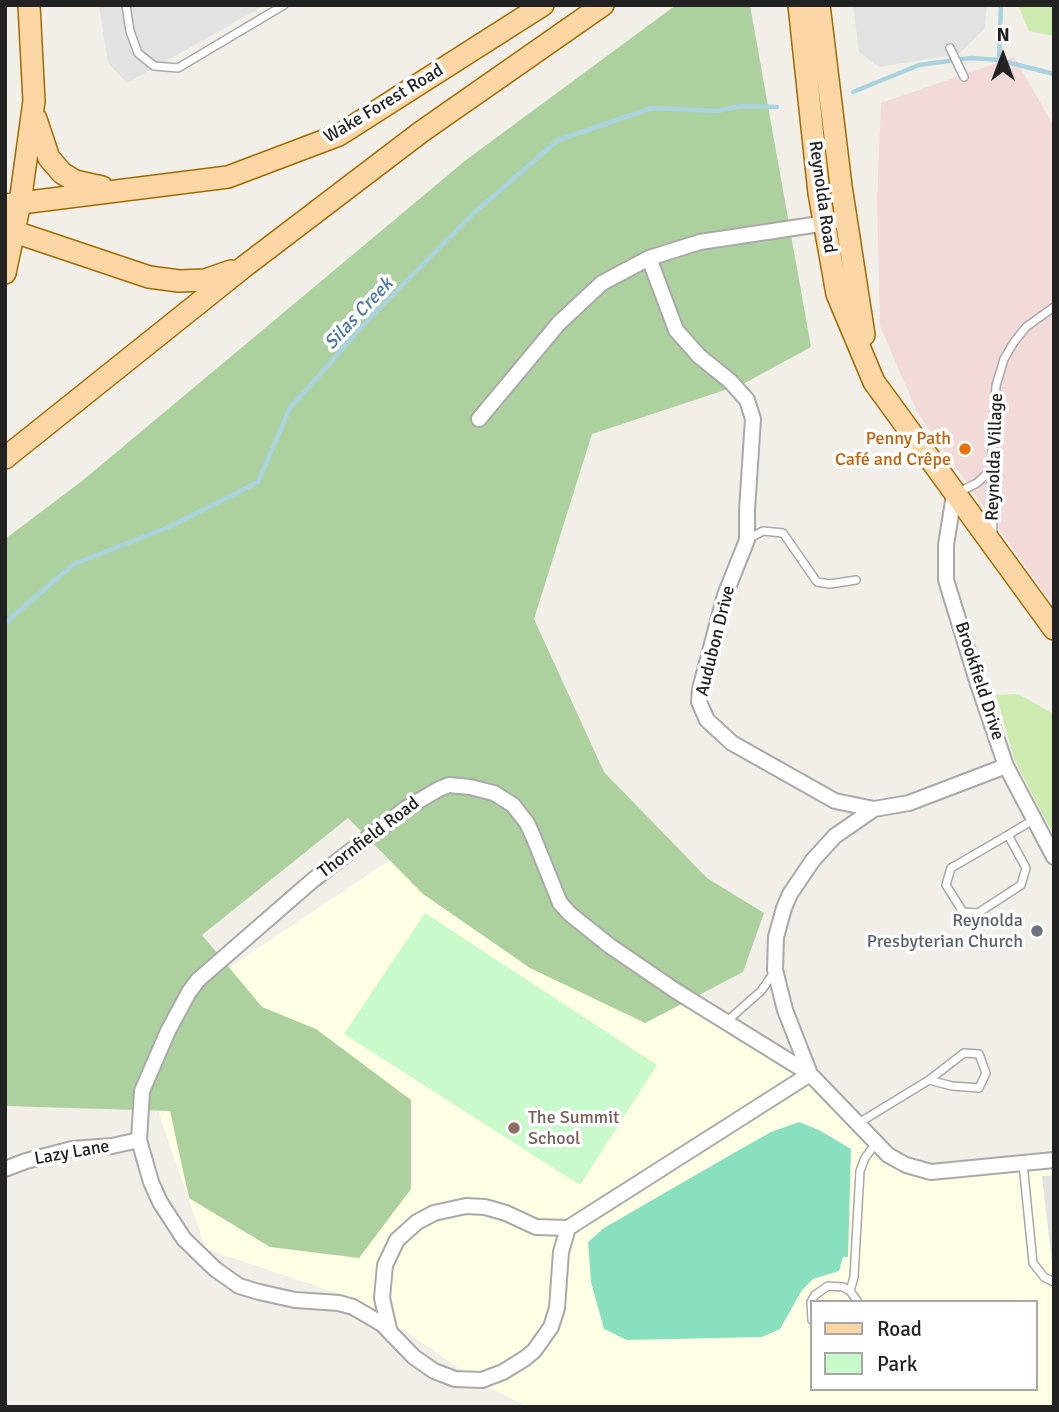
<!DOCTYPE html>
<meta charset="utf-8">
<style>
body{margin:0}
#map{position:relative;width:1059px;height:1412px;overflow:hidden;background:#f2efe9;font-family:Signika,sans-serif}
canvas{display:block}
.frame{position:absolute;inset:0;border:7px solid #222;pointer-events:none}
.legend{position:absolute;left:810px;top:1300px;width:228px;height:91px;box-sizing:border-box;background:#fff;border:2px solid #a7a7a7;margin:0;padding:9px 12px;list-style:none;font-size:21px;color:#222}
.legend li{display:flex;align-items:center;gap:14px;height:35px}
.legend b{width:35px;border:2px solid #a7a7a7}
.north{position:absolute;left:968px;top:21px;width:70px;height:70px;-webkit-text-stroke:5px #fff;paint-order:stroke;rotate:0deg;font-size:19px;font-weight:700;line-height:28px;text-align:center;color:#222}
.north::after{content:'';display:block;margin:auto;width:24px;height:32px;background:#222;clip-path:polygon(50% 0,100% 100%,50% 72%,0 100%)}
</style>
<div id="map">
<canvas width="1059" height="1412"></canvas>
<div class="frame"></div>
<ul class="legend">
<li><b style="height:9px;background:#fcd6a4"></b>Road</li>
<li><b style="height:19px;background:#c8facc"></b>Park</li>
</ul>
<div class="north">N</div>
</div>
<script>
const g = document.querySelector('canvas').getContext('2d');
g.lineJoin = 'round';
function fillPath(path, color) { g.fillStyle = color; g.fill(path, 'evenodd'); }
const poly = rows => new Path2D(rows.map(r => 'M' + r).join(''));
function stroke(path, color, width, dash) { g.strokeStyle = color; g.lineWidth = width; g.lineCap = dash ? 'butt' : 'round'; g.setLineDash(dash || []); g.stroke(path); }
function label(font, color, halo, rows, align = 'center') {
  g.font = font + ' Signika,sans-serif'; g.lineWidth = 7; g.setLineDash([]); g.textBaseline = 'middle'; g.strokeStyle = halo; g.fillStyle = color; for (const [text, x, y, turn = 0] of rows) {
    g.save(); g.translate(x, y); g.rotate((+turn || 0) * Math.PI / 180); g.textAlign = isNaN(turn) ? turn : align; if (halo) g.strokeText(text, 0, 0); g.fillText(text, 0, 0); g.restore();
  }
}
fillPath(poly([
 [1014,57,1054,126,1054,607,917,412,880,326,877,200,881,103]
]), '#f2dad9');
fillPath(poly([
 [449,821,810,1074,888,1155,919,1170,1054,1160,1054,1407,528,1407,481,1383,361,1301,206,1249,155,1102,233,965],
 [812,1302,1036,1302,1036,1389,812,1389]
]), '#ffffe5');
fillPath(poly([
 [1018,5,1054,5,1054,36,1029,31],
 [1018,694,1054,714,1054,836,1015,761,996,695]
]), '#cdebb0');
fillPath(poly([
 [676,5,750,5,811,347,743,384,592,434,534,619,604,772,707,878,764,913,743,972,645,1023,530,968,423,894,348,818,202,935,262,1007,316,1029,411,1100,411,1189,359,1258,270,1247,189,1198,170,1111,5,1106,5,539,82,481,466,160]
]), '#add19e');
fillPath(poly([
 [425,913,657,1065,580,1185,344,1034]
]), '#c8facc');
fillPath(poly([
 [799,1122,819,1130,851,1149,848,1257,843,1257,839,1271,813,1279,802,1290,780,1329,762,1337,627,1340,604,1329,591,1282,588,1242,604,1228,732,1154,771,1132]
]), '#88e0be');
fillPath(poly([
 [99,5,265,5,127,83,108,63],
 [853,5,987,5,985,28,959,54,879,67,859,52],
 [1054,1175,1054,1271,1053,1272,1042,1176]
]), '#e2e2e2');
stroke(poly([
 [999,60,1001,5],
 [853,92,919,65,971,58,999,60,1054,74],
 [5,623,74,564,169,527,258,482,290,408,370,318,474,213,558,140,652,108,717,111,741,106,777,107]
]), '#aad3df', 4.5);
const lane = poly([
 [126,5,130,31,138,53,154,66,178,68,284,5],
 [950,48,964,77],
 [957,493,977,483,991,470],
 [993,536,991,470,996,386,1004,359,1014,342,1026,327,1054,307],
 [748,539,763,531,783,533,817,582,830,584,856,580],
 [1008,835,1026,868,1021,885,978,913,963,912,946,885,951,868,1008,835],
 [1008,835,1033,820],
 [726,1022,761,991,773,974],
 [857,1124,929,1080,952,1086,979,1088,986,1073,979,1054,964,1053,929,1080],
 [1023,1163,1033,1263,1044,1277,1054,1282],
 [850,1291,854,1277,860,1171,865,1158,876,1143],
 [812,1320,811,1302,815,1295,828,1286,843,1287,850,1291,858,1302]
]);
const street = poly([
 [833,222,700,242,649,258,676,330,699,356,730,381,747,400,753,419,747,510,747,540,725,595,700,689,699,702,707,720,732,743,835,801,874,809],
 [479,419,559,323,602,283,649,258],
 [954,495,946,545,946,580,978,684,1006,766,1054,857],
 [1006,766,909,803,874,809,835,836,813,860,790,894,784,908,776,937,775,970,785,1010,810,1074,888,1155,906,1165,931,1172,1054,1160],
 [449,785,470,787,494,793,513,805,527,823,533,836,560,903,570,914,610,946,676,991,810,1074,568,1228,561,1252,557,1308,551,1327,534,1351,524,1359,503,1372,482,1380,455,1379,434,1371,414,1357,382,1324,353,1307,339,1303,295,1300,259,1292,239,1286,215,1269,184,1239,160,1202,151,1182,139,1140,142,1091,168,1031,189,992,198,980,313,880,405,809,439,789,449,785],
 [5,1169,26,1161,72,1149,112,1146,139,1140],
 [389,1329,382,1298,385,1265,397,1240,417,1222,434,1213,466,1206,485,1207,506,1213,536,1227,568,1228]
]);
const primary = poly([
 [799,5,819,193,837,294,874,382,1054,629],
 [819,5,841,186,864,335],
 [36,119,49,158,62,173,75,181,102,187],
 [5,205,228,177,339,135,543,5],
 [5,227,15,232,149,277,179,281,205,280,231,271],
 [5,273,20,203,34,101,29,5],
 [5,458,245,266,421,132,603,5]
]);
stroke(lane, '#a9a9a9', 10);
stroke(street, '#a9a9a9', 18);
stroke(primary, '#a06b00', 24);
stroke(lane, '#fff', 7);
stroke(street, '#fff', 14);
stroke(primary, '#fcd6a4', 21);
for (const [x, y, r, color] of [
 [965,449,7,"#e8710a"],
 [1037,931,7,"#6b7280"],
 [514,1128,7,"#8d6e63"]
]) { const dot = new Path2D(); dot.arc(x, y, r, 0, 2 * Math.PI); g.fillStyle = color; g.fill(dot); stroke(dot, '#fff', 2.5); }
label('18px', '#222', '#fff', [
 ["Wake Forest Road",384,104,-31],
 ["Reynolda Road",822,197,82],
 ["Reynolda Village",995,457,-88],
 ["Audubon Drive",716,641,-76],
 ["Brookfield Drive",979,681,72],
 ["Thornfield Road",369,838,-37],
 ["Lazy Lane",72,1153,-10]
]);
label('18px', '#c56008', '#fff', [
 ["Penny Path",951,439],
 ["Café and Crêpe",951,460]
], 'right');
label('18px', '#5b616d', '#fff', [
 ["Reynolda",1023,921],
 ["Presbyterian Church",1023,942]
], 'right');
label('18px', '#785e54', '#fff', [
 ["The Summit",528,1118],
 ["School",528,1139]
], 'left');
label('italic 19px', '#4a7aab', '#fff', [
 ["Silas Creek",359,314,-47]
]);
</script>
